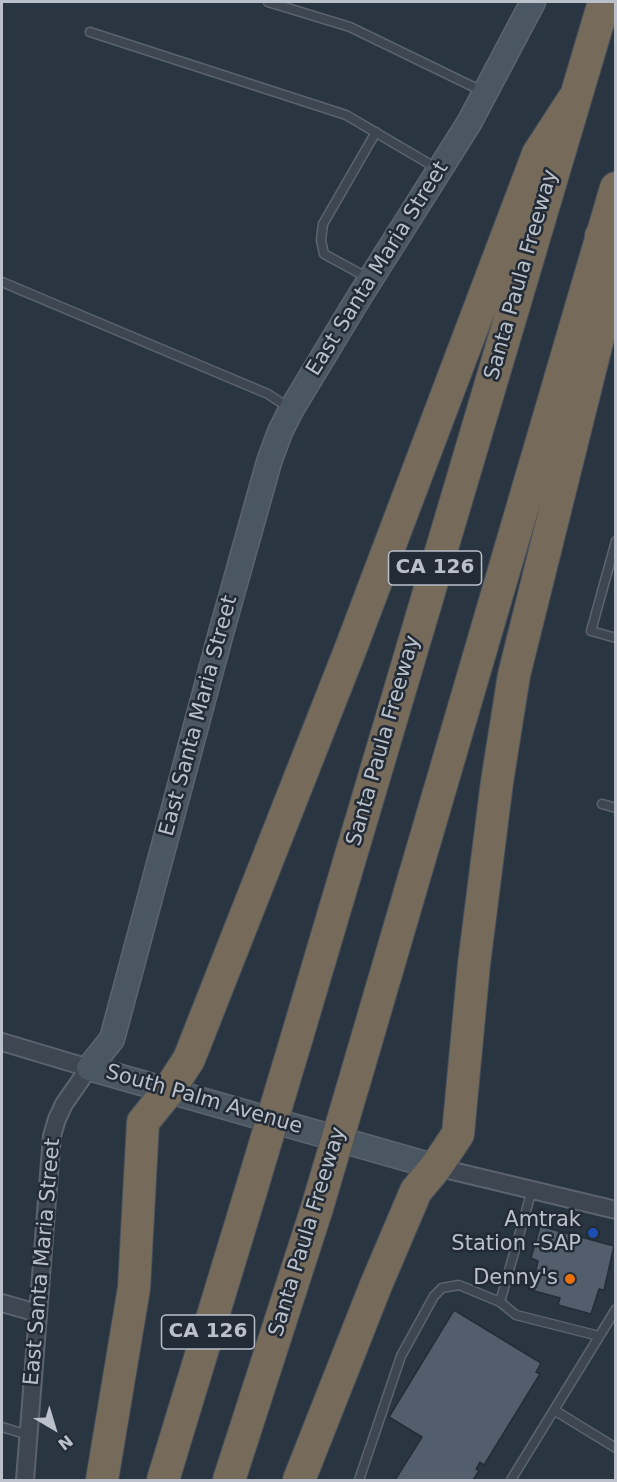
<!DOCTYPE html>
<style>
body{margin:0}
#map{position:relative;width:617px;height:1482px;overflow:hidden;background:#293541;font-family:"DejaVu Sans",sans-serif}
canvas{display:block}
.frame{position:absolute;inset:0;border:3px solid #bac1cb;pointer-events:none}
.north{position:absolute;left:24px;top:1398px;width:60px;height:60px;-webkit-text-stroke:4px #222b36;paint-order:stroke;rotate:142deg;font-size:16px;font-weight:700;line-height:24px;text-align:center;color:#bac1cb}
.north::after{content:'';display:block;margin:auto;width:21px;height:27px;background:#bac1cb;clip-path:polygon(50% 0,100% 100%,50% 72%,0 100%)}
</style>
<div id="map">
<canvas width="617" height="1482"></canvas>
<div class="frame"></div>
<div class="north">N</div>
</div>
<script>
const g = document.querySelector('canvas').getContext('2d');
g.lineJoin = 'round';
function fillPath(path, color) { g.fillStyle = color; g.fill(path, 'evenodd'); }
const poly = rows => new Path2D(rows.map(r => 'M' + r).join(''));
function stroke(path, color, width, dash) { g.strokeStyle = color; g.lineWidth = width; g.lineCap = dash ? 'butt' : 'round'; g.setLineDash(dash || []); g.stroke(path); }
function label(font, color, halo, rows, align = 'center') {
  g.font = font + ' "DejaVu Sans",sans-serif'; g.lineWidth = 5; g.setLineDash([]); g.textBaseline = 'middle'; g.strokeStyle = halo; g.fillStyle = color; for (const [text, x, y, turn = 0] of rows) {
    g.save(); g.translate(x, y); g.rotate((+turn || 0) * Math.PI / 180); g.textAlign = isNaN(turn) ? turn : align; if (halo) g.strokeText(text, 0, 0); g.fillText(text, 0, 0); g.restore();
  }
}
const building = poly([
 [540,1226,614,1246,604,1290,599,1289,591,1314,558,1305,560,1298,531,1290,538,1261,531,1258,540,1226],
 [454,1310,541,1363,536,1372,540,1374,484,1465,480,1462,476,1469,479,1471,473,1480,395,1480,422,1437,389,1417,454,1310]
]);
fillPath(building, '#525e6b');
stroke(building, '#242d38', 1.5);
const lane = poly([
 [268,2,350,27,484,92],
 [90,32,346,115,438,169],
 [370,279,324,254,321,240,323,224,376,132],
 [2,282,268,394,289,408],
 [616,541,591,631,616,638],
 [602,804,616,808],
 [500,1302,532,1190],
 [554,1410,616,1448],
 [2,1427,28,1435],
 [359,1480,401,1356,434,1296,442,1288,459,1285,500,1302,516,1315,599,1336],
 [511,1480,616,1309]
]);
const street = poly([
 [2,1042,89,1068,64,1104,57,1119,52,1136,25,1480],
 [436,1167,616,1210],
 [2,1303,37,1313]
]);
const secondary = poly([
 [436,1167,89,1068,112,1039,221,633,269,462,280,432,291,410,358,299,469,123,533,2]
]);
const highway = poly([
 [297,1037,604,2],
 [356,1076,616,188],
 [102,1480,134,1288,143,1122,169,1090,189,1059,349,653,538,154,573,100],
 [163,1480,253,1184],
 [229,1480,317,1208],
 [299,1480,376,1285,416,1191,436,1167,458,1134,474,964,497,782,514,675,601,326,601,236]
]);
stroke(lane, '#5b646e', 11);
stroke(street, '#5b646e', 20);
stroke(secondary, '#5b646e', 27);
stroke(highway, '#48515b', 34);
stroke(lane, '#3d4651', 8);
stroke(street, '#3d4651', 16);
stroke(secondary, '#4b5663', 24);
stroke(highway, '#766a5b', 32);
const highwayBridge = poly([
 [253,1184,297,1037],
 [317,1208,356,1076]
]);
stroke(highwayBridge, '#48515b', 34, []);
stroke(highwayBridge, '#766a5b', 32);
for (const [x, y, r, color] of [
 [593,1233,6,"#1a4fb4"],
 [570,1279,6,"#e8710a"]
]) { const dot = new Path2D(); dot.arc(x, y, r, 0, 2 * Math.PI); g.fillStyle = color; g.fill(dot); stroke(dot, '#222b36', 2); }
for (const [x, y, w] of [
 [435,568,93],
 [208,1332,93]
]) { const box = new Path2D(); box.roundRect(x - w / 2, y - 17, w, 34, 4.5); g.fillStyle = '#222b36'; g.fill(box); stroke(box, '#bac1cb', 1.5); }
label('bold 20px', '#bac1cb', null, [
 ["CA 126",435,568],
 ["CA 126",208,1332]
]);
label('21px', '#bac1cb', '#222b36', [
 ["East Santa Maria Street",378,269,-58],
 ["Santa Paula Freeway",522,275,-74],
 ["East Santa Maria Street",199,716,-75],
 ["Santa Paula Freeway",384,741,-74],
 ["South Palm Avenue",204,1100,16],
 ["Santa Paula Freeway",308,1232,-73],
 ["East Santa Maria Street",43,1262,-85]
]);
label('21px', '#bac1cb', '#222b36', [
 ["Amtrak",581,1221],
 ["Station -SAP",581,1245],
 ["Denny's",558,1279]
], 'right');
</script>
